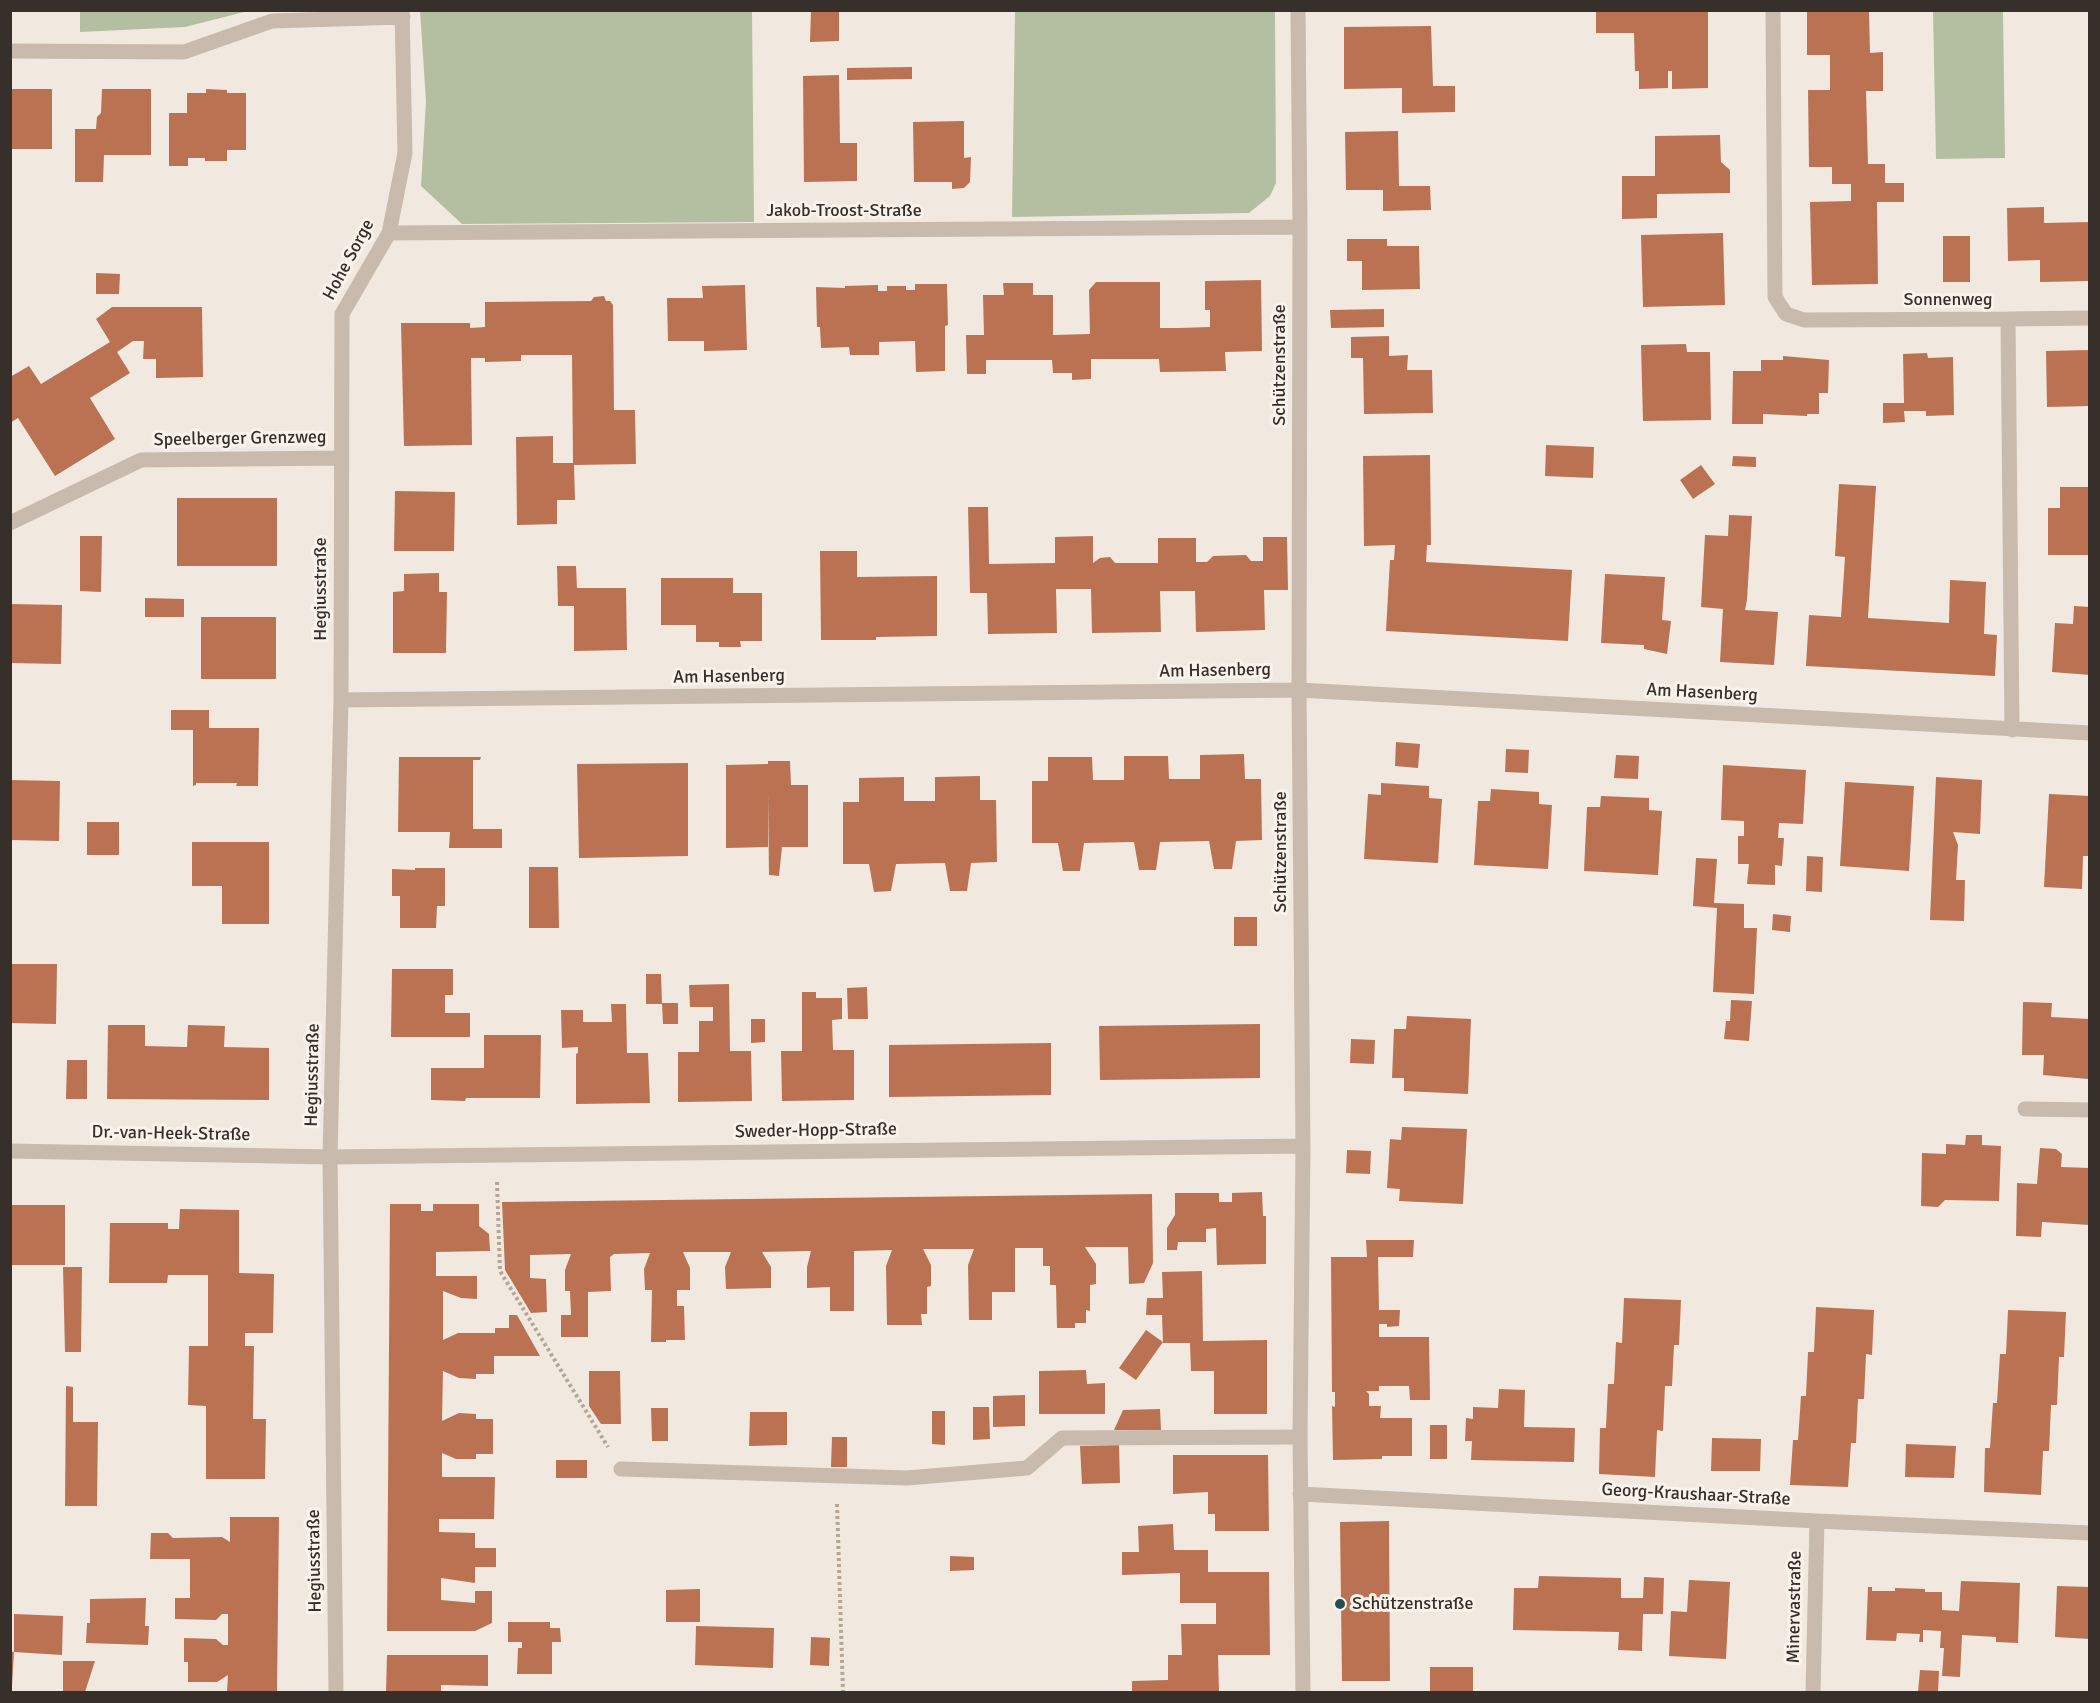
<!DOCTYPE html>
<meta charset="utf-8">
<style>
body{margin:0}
#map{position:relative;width:2100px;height:1703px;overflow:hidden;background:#f1e9df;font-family:Signika,sans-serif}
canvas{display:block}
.frame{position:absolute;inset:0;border:12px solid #372f2a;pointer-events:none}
</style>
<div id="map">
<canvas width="2100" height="1703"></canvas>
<div class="frame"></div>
</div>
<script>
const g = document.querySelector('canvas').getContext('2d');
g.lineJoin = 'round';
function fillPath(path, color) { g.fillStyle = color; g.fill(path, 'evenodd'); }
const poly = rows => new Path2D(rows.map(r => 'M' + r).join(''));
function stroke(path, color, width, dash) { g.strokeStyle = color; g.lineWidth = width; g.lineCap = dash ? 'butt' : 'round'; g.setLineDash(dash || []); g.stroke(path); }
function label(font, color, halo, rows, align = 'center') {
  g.font = font + ' Signika,sans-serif'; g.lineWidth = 6; g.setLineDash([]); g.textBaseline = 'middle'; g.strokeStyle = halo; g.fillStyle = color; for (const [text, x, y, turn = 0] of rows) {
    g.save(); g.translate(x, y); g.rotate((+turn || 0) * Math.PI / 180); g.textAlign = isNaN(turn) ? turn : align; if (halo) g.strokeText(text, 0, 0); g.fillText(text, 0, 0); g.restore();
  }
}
fillPath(poly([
 [80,11,80,10,248,11,185,27,80,32],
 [420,11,752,11,754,222,462,224,421,186,426,101],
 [1015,11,1275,11,1276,183,1270,196,1249,213,1012,217],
 [1933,11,2003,11,2005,158,1936,159]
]), '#b3bfa0');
fillPath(poly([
 [811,10,839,10,839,41,810,42],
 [1596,10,1708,10,1708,88,1672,89,1672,71,1668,71,1668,88,1639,89,1639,71,1635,71,1634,33,1596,33],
 [1807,10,1869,10,1870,53,1883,52,1883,91,1866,91,1868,164,1885,164,1885,183,1904,183,1904,202,1877,202,1878,284,1812,285,1810,202,1851,201,1851,184,1832,184,1832,167,1809,167,1808,90,1830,90,1830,55,1807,55],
 [1431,26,1433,86,1455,86,1455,112,1402,113,1402,88,1344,89,1344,27],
 [912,67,912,79,847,80,847,68],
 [839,75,840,143,857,143,857,181,804,182,803,76],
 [10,89,52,89,52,149,10,149],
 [102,89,151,89,151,155,104,155,103,182,75,182,75,129,96,129,97,117,101,113],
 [206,89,227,90,227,93,246,93,246,150,227,150,227,161,205,161,205,158,188,158,188,166,169,166,169,113,187,113,187,93,206,93],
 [964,121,964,158,971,157,970,182,964,188,952,189,952,182,914,182,913,122],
 [1398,131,1399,186,1430,186,1431,210,1383,211,1383,190,1346,190,1345,132],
 [1720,135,1721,162,1730,170,1730,193,1657,194,1657,218,1622,219,1622,176,1655,176,1655,136],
 [2044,207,2044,223,2090,222,2090,281,2040,282,2040,260,2008,261,2007,208],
 [1723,233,1725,305,1643,307,1641,235],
 [1943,236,1970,236,1970,282,1943,282],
 [1347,239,1387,239,1387,246,1419,246,1420,289,1362,290,1362,261,1347,261],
 [96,273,120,274,119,294,96,294],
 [1261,280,1262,351,1225,352,1226,371,1160,372,1159,359,1091,359,1091,379,1072,380,1072,373,1053,373,1052,360,986,360,986,374,967,374,966,335,984,335,983,295,1004,295,1003,283,1033,283,1033,295,1053,295,1053,335,1090,334,1089,290,1096,282,1160,282,1160,328,1179,328,1210,327,1210,310,1205,310,1205,281],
 [915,284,947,284,948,325,945,326,945,371,916,372,915,341,879,342,879,355,850,355,849,347,821,348,820,327,817,327,816,287,845,288,845,286,878,285,878,291,887,291,887,286,906,286,906,290,915,290],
 [745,285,747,350,704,351,704,341,668,341,667,298,703,298,702,286],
 [604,296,606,301,610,301,613,305,614,410,635,410,636,464,574,465,575,500,557,500,557,524,517,525,516,437,553,436,553,463,573,463,572,355,521,355,521,361,485,362,485,358,471,358,472,445,404,446,401,323,470,323,470,328,485,327,485,302,591,301,594,297],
 [112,307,202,307,203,377,156,378,156,359,143,359,144,341,133,341,117,352,130,373,90,398,115,439,55,476,18,418,10,423,10,377,29,366,41,384,110,342,96,319],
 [1384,309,1384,327,1331,328,1330,310],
 [1389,336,1389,356,1408,355,1407,370,1432,370,1433,413,1364,414,1363,358,1351,358,1351,337],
 [1686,344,1687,352,1710,352,1711,420,1643,421,1641,345],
 [2090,350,2090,406,2047,407,2046,351],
 [1927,353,1928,358,1953,357,1954,415,1926,416,1926,411,1904,411,1905,422,1883,423,1883,403,1904,403,1903,354],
 [1783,356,1829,360,1828,393,1819,393,1819,414,1807,414,1807,416,1763,414,1763,424,1732,424,1733,371,1761,371,1761,360,1783,360],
 [1546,445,1594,447,1593,478,1545,476],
 [1430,455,1431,545,1427,545,1426,562,1572,570,1568,641,1386,631,1390,560,1394,560,1395,545,1364,546,1363,456],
 [1733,456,1756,457,1756,467,1732,466],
 [1701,465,1715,484,1693,499,1680,480],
 [1839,484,1876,486,1868,618,1949,623,1950,580,1986,582,1984,634,1997,635,1995,676,1806,666,1809,615,1841,617,1845,557,1835,556],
 [2060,487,2090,487,2090,555,2048,555,2048,508,2060,508],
 [395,491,455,492,454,551,394,551],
 [177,498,277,498,277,566,177,566],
 [968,507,988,507,989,564,1055,563,1055,537,1093,536,1093,563,1100,558,1110,557,1115,563,1158,563,1158,538,1196,538,1196,562,1207,562,1213,556,1246,555,1251,561,1263,561,1263,537,1287,537,1288,590,1264,590,1265,630,1196,632,1195,591,1160,591,1161,632,1092,633,1091,589,1056,589,1057,633,988,634,987,593,970,593],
 [1729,515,1752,516,1747,600,1745,610,1778,612,1774,665,1720,662,1723,609,1701,607,1705,535,1728,536],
 [80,536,102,536,101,592,80,591],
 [820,551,857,551,857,577,937,576,937,636,876,637,876,640,821,640],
 [557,566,576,566,577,588,626,588,627,650,574,651,574,606,558,606],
 [439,573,439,592,447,592,446,653,393,653,393,592,404,591,404,574],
 [1605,574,1665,577,1662,620,1671,621,1667,654,1644,649,1644,645,1601,643],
 [661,578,733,578,733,593,762,593,762,641,740,641,741,647,719,647,719,642,696,642,696,625,661,625],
 [145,598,184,599,184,617,145,617],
 [10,604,62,605,61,664,10,663],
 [2074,606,2090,607,2090,675,2052,672,2055,623,2073,624],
 [201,617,276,617,276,679,201,679],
 [171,710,209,710,209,728,259,728,258,786,236,786,237,783,196,783,196,785,193,786,193,730,171,730],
 [1396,742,1420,744,1418,768,1395,766],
 [1506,749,1529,750,1528,773,1505,772],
 [1244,754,1245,779,1261,779,1262,840,1236,841,1232,869,1214,869,1209,841,1160,842,1156,870,1139,870,1134,842,1084,843,1080,871,1063,871,1058,843,1032,843,1032,781,1048,781,1048,757,1092,757,1093,780,1124,780,1124,756,1168,756,1169,779,1200,779,1200,755],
 [1616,755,1639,756,1638,779,1614,778],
 [399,757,481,757,480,760,473,760,473,829,502,829,502,848,449,848,450,832,398,832],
 [768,761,790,761,791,785,808,785,808,847,782,847,779,876,769,875,768,794,768,847,726,848,726,765,768,764],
 [688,763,688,856,579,858,577,764],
 [1723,765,1806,770,1803,824,1779,823,1778,838,1784,838,1782,866,1775,865,1775,885,1747,884,1749,864,1738,864,1738,836,1744,836,1744,821,1721,820],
 [980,776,980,800,996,800,997,862,971,863,967,891,950,891,945,863,896,864,891,891,874,892,869,864,843,864,843,802,859,802,859,778,904,777,904,801,935,801,935,777],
 [1936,777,1982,780,1980,834,1953,832,1958,845,1956,880,1965,880,1964,921,1930,920],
 [10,780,60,781,59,841,10,840],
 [1845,782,1914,786,1909,871,1840,866],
 [1381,783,1429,786,1429,798,1442,799,1438,863,1364,859,1368,794,1381,795],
 [1491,789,1539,792,1539,804,1552,805,1548,869,1474,865,1478,801,1490,801],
 [2049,794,2090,796,2090,856,2083,856,2082,889,2044,887],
 [1601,796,1649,798,1649,810,1662,811,1658,875,1584,871,1587,807,1600,807],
 [87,822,119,822,119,855,87,855],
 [192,842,269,842,269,924,222,924,222,886,192,886],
 [1807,856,1823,857,1822,892,1806,891],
 [1696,858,1717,859,1714,903,1744,904,1744,928,1757,928,1754,994,1713,992,1717,908,1693,906],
 [529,867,558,867,559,928,529,928],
 [415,868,445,868,445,906,437,906,436,928,400,928,400,896,392,896,392,869,415,870],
 [1773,914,1791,916,1790,932,1772,930],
 [1234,917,1257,917,1257,946,1234,946],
 [10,964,57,964,56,1024,10,1023],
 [392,969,453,969,453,995,445,995,445,1013,470,1013,470,1037,391,1037],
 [646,974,661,974,662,1004,646,1004],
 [729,984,730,1051,751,1051,752,1101,678,1102,678,1052,699,1052,699,1021,713,1021,713,1007,690,1007,689,985],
 [867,987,868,1019,848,1019,847,988],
 [802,992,816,992,816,998,842,998,842,1019,832,1020,833,1050,854,1050,854,1100,782,1101,781,1051,802,1051],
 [1731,1000,1752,1001,1749,1041,1724,1039,1726,1021,1730,1021],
 [2023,1002,2052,1003,2051,1017,2090,1019,2088,1079,2043,1075,2044,1055,2022,1055],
 [662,1003,678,1003,678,1024,663,1024],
 [611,1004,626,1004,627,1053,648,1053,650,1103,576,1104,576,1054,578,1053,578,1047,562,1048,561,1010,583,1010,583,1022,612,1022],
 [1407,1016,1471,1019,1468,1094,1404,1091,1404,1078,1392,1078,1394,1029,1406,1029],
 [751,1019,765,1019,765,1042,751,1043],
 [1260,1024,1260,1078,1100,1080,1099,1026],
 [108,1025,145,1025,145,1046,187,1047,188,1025,225,1026,224,1047,269,1048,269,1100,107,1099],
 [484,1035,541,1035,540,1098,466,1098,465,1101,431,1100,431,1068,484,1068],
 [1351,1039,1375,1040,1374,1064,1350,1063],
 [1051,1043,1051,1095,889,1097,889,1045],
 [67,1060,87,1060,87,1099,66,1099],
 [1402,1127,1467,1129,1463,1204,1399,1201,1400,1189,1387,1188,1390,1139,1401,1140],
 [1966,1135,1982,1135,1982,1145,2001,1146,1999,1201,1945,1200,1938,1207,1921,1206,1922,1153,1946,1154,1946,1144,1965,1145],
 [2040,1148,2056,1149,2062,1154,2061,1167,2090,1168,2090,1225,2042,1222,2041,1237,2016,1236,2017,1183,2037,1184],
 [1347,1150,1371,1151,1370,1174,1346,1173],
 [1262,1192,1263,1216,1266,1216,1266,1264,1217,1265,1216,1228,1206,1229,1206,1242,1178,1242,1177,1250,1167,1250,1167,1228,1175,1215,1175,1193,1219,1193,1219,1202,1232,1202,1232,1193],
 [1152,1194,1153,1263,1144,1283,1129,1284,1128,1247,1085,1247,1096,1264,1096,1284,1090,1285,1090,1311,1086,1310,1086,1323,1075,1323,1075,1328,1057,1328,1056,1285,1050,1285,1050,1266,1043,1266,1043,1248,1015,1248,1015,1292,992,1292,992,1320,969,1320,968,1265,974,1249,923,1249,931,1265,931,1286,927,1287,927,1314,921,1314,922,1325,887,1325,886,1266,892,1250,854,1251,854,1311,830,1311,830,1287,807,1288,807,1267,811,1251,762,1252,771,1267,771,1288,726,1289,725,1267,731,1252,683,1252,690,1268,690,1290,677,1290,677,1306,684,1306,685,1340,666,1340,666,1342,651,1342,652,1290,645,1290,644,1269,650,1253,614,1254,610,1257,611,1291,588,1292,588,1337,561,1337,561,1315,571,1315,570,1291,565,1291,565,1270,571,1254,530,1255,530,1278,546,1279,547,1312,531,1313,505,1270,502,1202],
 [390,1204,421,1204,421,1211,433,1211,433,1204,479,1204,479,1226,489,1234,490,1251,436,1252,436,1276,477,1276,477,1299,461,1298,443,1291,443,1340,458,1333,495,1333,495,1328,509,1328,509,1315,517,1315,540,1356,494,1356,494,1374,476,1374,476,1379,459,1378,443,1371,442,1421,459,1413,476,1414,476,1419,493,1419,493,1454,476,1454,476,1459,456,1459,442,1453,442,1477,495,1477,494,1519,439,1519,439,1532,475,1533,475,1548,496,1548,496,1567,475,1567,475,1583,441,1578,441,1600,475,1603,475,1591,492,1591,492,1623,475,1631,387,1631],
 [10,1205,65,1205,65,1265,10,1265],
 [180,1209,239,1210,239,1273,274,1274,273,1333,245,1333,245,1346,254,1346,253,1419,266,1419,265,1479,206,1479,206,1406,188,1405,189,1346,208,1346,208,1275,168,1275,167,1283,109,1283,110,1223,168,1223,168,1229,179,1229],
 [1366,1240,1414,1240,1413,1257,1378,1257,1379,1310,1400,1310,1399,1326,1387,1327,1387,1324,1379,1324,1379,1337,1429,1337,1430,1400,1410,1400,1409,1386,1379,1386,1379,1391,1366,1391,1369,1394,1369,1406,1381,1406,1380,1418,1412,1418,1412,1456,1382,1456,1382,1459,1333,1460,1332,1406,1335,1407,1335,1392,1332,1392,1331,1257,1367,1257],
 [63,1267,82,1267,81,1352,65,1352],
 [1202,1271,1203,1341,1267,1340,1267,1414,1214,1414,1214,1371,1191,1371,1190,1343,1163,1343,1162,1315,1146,1315,1147,1298,1163,1298,1162,1272],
 [1624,1298,1681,1300,1679,1345,1674,1345,1672,1386,1665,1386,1663,1431,1657,1430,1655,1477,1599,1474,1600,1428,1606,1428,1608,1384,1614,1384,1616,1342,1622,1343],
 [1816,1307,1874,1310,1872,1355,1866,1354,1864,1399,1858,1399,1856,1443,1851,1443,1848,1487,1790,1485,1793,1440,1798,1440,1801,1396,1806,1396,1808,1352,1814,1352],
 [2008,1310,2066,1312,2064,1357,2059,1357,2057,1405,2051,1405,2049,1451,2043,1451,2041,1495,1984,1492,1985,1448,1990,1448,1993,1403,1997,1403,2000,1354,2006,1354],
 [1146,1330,1163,1342,1136,1380,1119,1368],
 [1086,1370,1087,1384,1105,1383,1105,1414,1039,1414,1039,1371],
 [589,1371,620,1371,621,1424,601,1424,589,1406],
 [66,1386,73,1387,73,1422,98,1422,97,1506,65,1506],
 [1499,1389,1525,1390,1524,1427,1575,1428,1574,1462,1471,1460,1472,1441,1465,1441,1466,1418,1473,1419,1473,1407,1498,1408],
 [1025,1395,1025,1426,993,1427,993,1396],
 [973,1407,989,1407,990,1439,973,1440],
 [651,1408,668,1408,668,1441,652,1441],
 [1160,1409,1161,1430,1114,1430,1123,1410],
 [932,1411,945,1411,945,1445,932,1444],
 [750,1412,787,1412,787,1445,749,1446],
 [1430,1425,1447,1425,1447,1459,1430,1459],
 [832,1437,847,1437,847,1467,831,1467],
 [1712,1438,1761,1439,1760,1471,1711,1471],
 [1906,1444,1956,1446,1954,1478,1905,1477],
 [1119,1445,1120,1483,1082,1484,1080,1446],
 [1173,1455,1268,1455,1269,1531,1215,1531,1215,1514,1208,1514,1208,1492,1173,1494],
 [556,1460,587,1460,587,1478,556,1478],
 [230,1517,279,1517,277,1692,227,1692,228,1675,217,1682,188,1682,188,1662,184,1662,184,1638,216,1639,223,1645,228,1645,228,1614,222,1614,216,1620,175,1619,175,1598,190,1598,190,1559,150,1559,151,1533,168,1533,173,1538,222,1537,230,1542],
 [1389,1521,1390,1681,1342,1681,1340,1522],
 [1173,1524,1174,1550,1208,1550,1208,1572,1269,1572,1270,1655,1218,1655,1219,1692,1132,1692,1132,1681,1168,1680,1168,1655,1182,1655,1181,1624,1216,1624,1216,1603,1180,1603,1180,1573,1122,1575,1122,1552,1139,1552,1138,1526],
 [950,1556,974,1557,974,1570,950,1571],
 [1539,1576,1621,1578,1621,1598,1643,1598,1644,1577,1664,1578,1663,1614,1643,1614,1642,1651,1618,1650,1619,1632,1513,1630,1514,1588,1538,1588],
 [1689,1580,1730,1582,1726,1659,1669,1656,1671,1611,1687,1612],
 [1961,1581,2020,1583,2018,1643,1996,1642,1996,1637,1962,1635,1960,1677,1942,1676,1944,1648,1940,1648,1941,1631,1923,1630,1923,1642,1919,1642,1920,1634,1897,1633,1896,1641,1866,1640,1868,1587,1872,1587,1872,1591,1895,1591,1895,1588,1925,1589,1925,1592,1942,1592,1942,1610,1959,1611],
 [2057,1586,2090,1587,2090,1639,2055,1637],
 [700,1589,700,1622,666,1622,666,1590],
 [146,1598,145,1626,149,1626,148,1645,86,1643,87,1623,90,1623,90,1599],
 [14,1614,63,1616,62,1655,14,1652,12,1686,10,1686,10,1651,14,1652],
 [508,1622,550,1622,550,1628,560,1628,561,1642,552,1642,552,1674,517,1674,518,1648,522,1648,522,1642,508,1642],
 [696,1626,774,1628,773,1668,695,1665],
 [811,1637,830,1638,829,1666,810,1665],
 [387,1655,488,1655,488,1686,441,1685,441,1692,386,1692],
 [63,1661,95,1661,85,1692,63,1692],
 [1430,1667,1473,1667,1473,1692,1430,1692],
 [1920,1670,1939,1671,1938,1692,1918,1692]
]), '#bb7253');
stroke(poly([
 [497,1182,500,1271,608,1447],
 [837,1504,843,1692]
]), '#b4a596', 4, [3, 3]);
stroke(poly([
 [621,1469,907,1478,1027,1468,1062,1438,1300,1437]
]), '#c8baac', 15);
stroke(poly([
 [1298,10,1300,227,1299,690,1303,1146,1300,1437,1303,1692],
 [1773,10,1775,297,1786,314,1804,320,2008,319,2012,730],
 [10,51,184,52,272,21,403,17],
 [389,233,1300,227],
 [2008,319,2090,318],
 [10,523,141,460,341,458],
 [341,700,1299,690,2090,733],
 [2025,1109,2090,1110],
 [10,1151,330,1157,1303,1146],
 [1300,1494,1817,1521,2090,1533],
 [336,1692,330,1157,341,700,342,314,389,233,405,153,402,10],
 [1813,1692,1817,1521]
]), '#c8baac', 15);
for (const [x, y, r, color] of [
 [1340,1604,6,"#244e54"]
]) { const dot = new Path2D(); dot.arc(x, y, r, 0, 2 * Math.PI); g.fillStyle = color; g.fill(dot); stroke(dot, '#f9f3eb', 2); }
label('18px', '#372f2a', '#f9f3eb', [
 ["Jakob-Troost-Straße",844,211],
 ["Hohe Sorge",349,260,-62],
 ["Sonnenweg",1948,300],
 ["Schützenstraße",1280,365,-90],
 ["Speelberger Grenzweg",240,439,-1],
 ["Hegiusstraße",321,589,-90],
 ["Am Hasenberg",1215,671,-1],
 ["Am Hasenberg",729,677,-1],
 ["Am Hasenberg",1702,693,3],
 ["Schützenstraße",1281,852,-90],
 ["Hegiusstraße",313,1075,-89],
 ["Sweder-Hopp-Straße",816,1131,-1],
 ["Dr.-van-Heek-Straße",171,1134,1],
 ["Georg-Kraushaar-Straße",1696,1495,3],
 ["Hegiusstraße",315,1561,-91],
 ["Minervastraße",1795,1607,-89]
]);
label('18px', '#372f2a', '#f9f3eb', [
 ["Schützenstraße",1352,1604]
], 'left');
</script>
